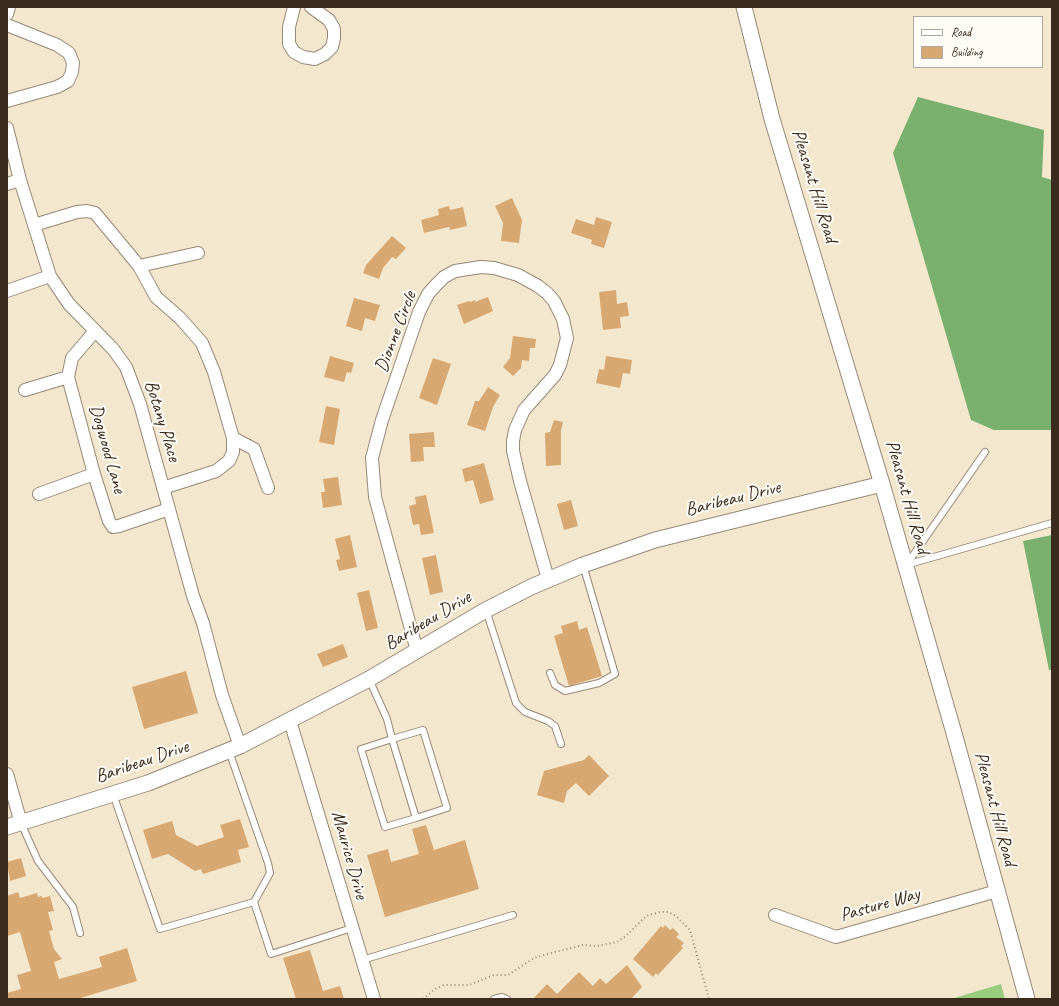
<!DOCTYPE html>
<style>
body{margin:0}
#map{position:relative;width:1059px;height:1006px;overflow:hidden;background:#f3e7cd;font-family:Caveat,sans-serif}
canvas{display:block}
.frame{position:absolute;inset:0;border:8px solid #3b2a1e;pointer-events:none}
.legend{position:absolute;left:913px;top:16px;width:130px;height:52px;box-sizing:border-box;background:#fdfcf7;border:1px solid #afa8a0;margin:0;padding:5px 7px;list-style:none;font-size:12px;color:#3b2a1e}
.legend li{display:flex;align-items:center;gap:8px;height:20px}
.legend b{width:20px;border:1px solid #afa8a0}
</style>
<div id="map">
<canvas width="1059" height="1006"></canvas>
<div class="frame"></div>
<ul class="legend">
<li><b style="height:5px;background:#fff"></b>Road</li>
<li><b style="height:11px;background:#d8a873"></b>Building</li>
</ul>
</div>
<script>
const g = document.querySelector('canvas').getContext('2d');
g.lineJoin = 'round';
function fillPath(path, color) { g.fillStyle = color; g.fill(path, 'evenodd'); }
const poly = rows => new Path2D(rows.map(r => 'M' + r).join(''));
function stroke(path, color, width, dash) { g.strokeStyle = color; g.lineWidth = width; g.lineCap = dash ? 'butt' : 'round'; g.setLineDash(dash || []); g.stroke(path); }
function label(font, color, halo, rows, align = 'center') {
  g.font = font + ' Caveat,sans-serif'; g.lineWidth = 4; g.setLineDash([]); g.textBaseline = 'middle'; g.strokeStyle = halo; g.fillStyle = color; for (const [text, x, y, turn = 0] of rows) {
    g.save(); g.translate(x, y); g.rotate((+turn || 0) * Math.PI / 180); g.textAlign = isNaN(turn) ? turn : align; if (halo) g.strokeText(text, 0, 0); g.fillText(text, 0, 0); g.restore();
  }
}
fillPath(poly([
 [1001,984,1005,999,951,999]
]), '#98cd7e');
fillPath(poly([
 [918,97,1044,130,1042,177,1052,180,1052,430,994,430,971,420,893,153],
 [1052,535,1052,670,1049,670,1023,541]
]), '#7ab06d');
fillPath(poly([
 [512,198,522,220,519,243,501,241,503,223,495,206],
 [449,206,450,210,463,207,467,226,450,230,449,227,424,233,421,220,439,215,438,209],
 [596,217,612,222,604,248,591,244,592,240,571,233,576,219,594,225],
 [392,236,406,248,396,259,392,257,383,268,379,279,363,273,366,265],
 [616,290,617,304,627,302,629,316,620,317,621,328,603,330,599,292],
 [488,297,493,311,464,324,457,305,469,301,470,302,475,300,475,302],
 [354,298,380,305,375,321,365,318,362,331,346,326],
 [513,336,536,339,535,348,530,348,529,361,522,360,521,368,513,376,503,367,510,358],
 [330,356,354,363,351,373,347,372,344,382,324,377],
 [606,356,632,360,630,374,623,373,620,388,596,383,599,369,604,370],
 [433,358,451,364,437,405,419,398],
 [488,387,500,395,493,407,485,431,467,425,475,401,479,401],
 [326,406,340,409,334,445,319,442],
 [554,420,563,422,561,431,561,465,546,466,545,433,550,432],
 [434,432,435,447,423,447,424,461,411,462,409,434],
 [484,463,494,500,480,504,473,480,465,482,462,469],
 [338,477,342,505,323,508,321,492,325,492,323,479],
 [426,495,434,533,421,535,419,524,413,525,409,506,416,504,415,497],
 [571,500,578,526,564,530,557,504],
 [350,535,357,567,339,571,336,560,340,559,335,539],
 [436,555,443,592,430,595,422,558],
 [369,590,378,628,366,631,357,593],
 [577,621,579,630,587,627,602,676,569,686,554,636,563,633,561,626],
 [343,644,348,657,323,667,317,654],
 [186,671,198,713,144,729,132,687],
 [589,755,609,776,589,796,576,783,567,791,564,803,537,795,544,771,584,760],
 [240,819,249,847,238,850,241,862,203,874,201,869,195,871,168,854,152,859,143,830,172,821,176,835,197,846,224,837,220,825],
 [426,825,434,850,465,840,479,889,385,917,367,855,388,849,391,862,419,854,412,829],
 [21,858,26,876,10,881,7,862],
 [18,892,20,898,37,893,38,897,42,896,42,898,50,896,54,911,48,912,53,930,49,931,54,949,62,959,54,962,59,979,102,967,99,957,127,948,137,981,77,999,7,999,7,993,21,989,17,975,31,971,20,932,7,936,7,896],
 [665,925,670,930,673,928,679,934,676,937,684,943,681,946,683,948,658,975,656,973,653,977,633,959,661,926,663,928],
 [310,950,323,991,340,986,344,999,296,999,283,958],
 [627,965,642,987,631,999,533,999,547,984,557,994,579,972,593,986,600,978,606,984]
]), '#d8a873');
const service = poly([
 [907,564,985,452],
 [906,565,1052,523],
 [486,610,516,703,525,712,548,721,555,726,561,744],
 [550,673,555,685,565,691,599,683,615,674,583,565],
 [369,679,387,719,392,739,361,749,385,827,416,818,392,739,423,730,447,808,416,818],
 [113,794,160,929,254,902,270,873,268,863,229,751],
 [21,823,38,861,73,907,80,933],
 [254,902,271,954,352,928],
 [362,960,513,915],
 [494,999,502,997,507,999]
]);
const minor = poly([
 [294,7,289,27,289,44,294,52,303,57,315,59,325,54,332,47,334,38,334,29,329,20,311,7],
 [7,14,9,7],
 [7,25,57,45,69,53,73,63,72,72,68,81,57,87,7,101],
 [7,128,20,180,50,276,69,304,113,349,126,367,140,404,193,596,203,623,222,695,240,746],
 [7,184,20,180],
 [34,225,77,212,87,211,95,213,139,266,156,297,180,318,202,343,214,372,233,438,233,452,229,461,216,471,163,488],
 [139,266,198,253],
 [7,291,50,276],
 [95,331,72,358,68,377,94,474,109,521,113,527,119,526,169,509],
 [25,390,68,377],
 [233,438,254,449,268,488],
 [39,494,94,474],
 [417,651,375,497,372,458,382,420,419,312,428,294,436,285,444,277,455,271,481,267,494,268,518,275,538,286,547,293,554,301,563,319,567,338,560,365,555,375,524,410,515,430,513,441,513,451,520,481,548,579],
 [290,721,374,999],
 [7,774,21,823],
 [775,915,836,937,997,891]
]);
const tertiary = poly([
 [744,7,772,119,882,484,954,733,1027,999],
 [7,827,148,783,240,746,369,679,484,611,531,587,583,565,655,540,882,484]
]);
stroke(service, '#978876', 8);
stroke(minor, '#978876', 14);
stroke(tertiary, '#978876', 17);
stroke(poly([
 [423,999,435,989,444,985,469,985,494,975,508,975,534,958,551,953,583,945,597,946,617,942,626,936,646,916,660,912,668,912,676,916,690,930,709,999]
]), '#978876', 2, [1, 3]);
stroke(service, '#fff', 6);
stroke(minor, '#fff', 12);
stroke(tertiary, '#fff', 15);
label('19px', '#3b2a1e', '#fdfcf7', [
 ["Pleasant Hill Road",814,186,73],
 ["Dionne Circle",396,332,-69],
 ["Botany Place",162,421,73],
 ["Dogwood Lane",107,449,74],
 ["Pleasant Hill Road",907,497,74],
 ["Baribeau Drive",733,499,-14],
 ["Baribeau Drive",428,621,-31],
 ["Baribeau Drive",142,762,-19],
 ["Pleasant Hill Road",995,809,75],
 ["Maurice Drive",349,855,74],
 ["Pasture Way",880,905,-16]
]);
</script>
